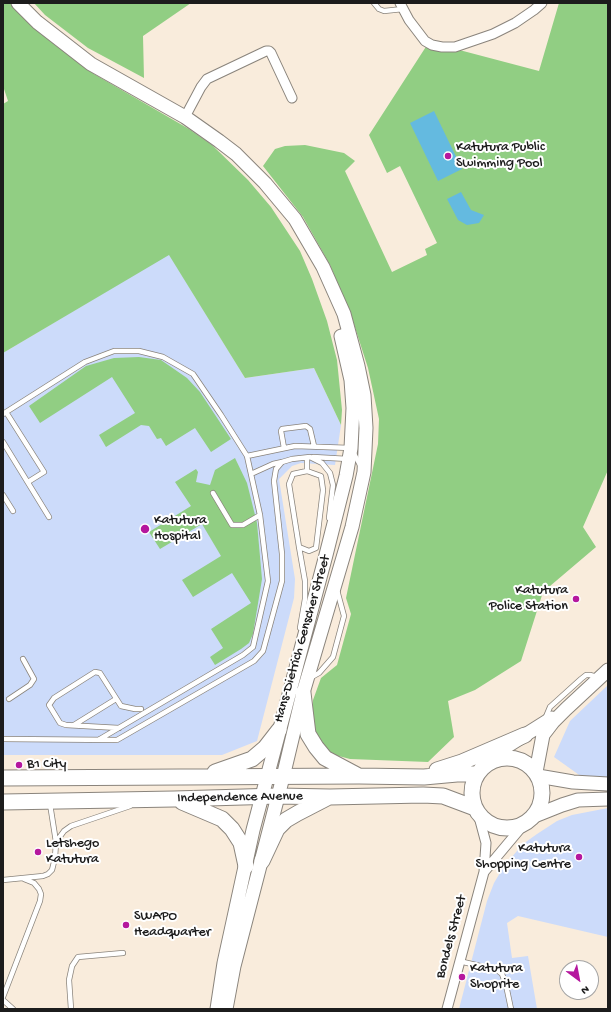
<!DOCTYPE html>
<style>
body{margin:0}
#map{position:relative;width:611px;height:1012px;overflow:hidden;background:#f9ecdc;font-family:"Gochi Hand",sans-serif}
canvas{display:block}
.frame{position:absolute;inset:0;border:4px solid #1c1c1c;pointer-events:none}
.north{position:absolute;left:559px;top:960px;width:40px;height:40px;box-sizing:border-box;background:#fff;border:1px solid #a4a4a4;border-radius:50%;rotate:148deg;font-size:11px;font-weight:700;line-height:16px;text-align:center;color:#1c1c1c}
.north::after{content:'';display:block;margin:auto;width:14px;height:18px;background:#b5179e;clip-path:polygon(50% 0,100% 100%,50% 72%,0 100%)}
</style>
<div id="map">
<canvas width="611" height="1012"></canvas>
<div class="frame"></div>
<div class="north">N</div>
</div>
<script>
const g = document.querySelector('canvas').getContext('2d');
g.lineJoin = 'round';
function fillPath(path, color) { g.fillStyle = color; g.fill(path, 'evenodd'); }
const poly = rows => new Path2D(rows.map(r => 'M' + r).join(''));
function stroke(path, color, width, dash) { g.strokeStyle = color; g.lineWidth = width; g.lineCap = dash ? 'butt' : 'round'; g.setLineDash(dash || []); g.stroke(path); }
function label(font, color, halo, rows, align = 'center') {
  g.font = font + ' "Gochi Hand",sans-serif'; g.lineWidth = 4; g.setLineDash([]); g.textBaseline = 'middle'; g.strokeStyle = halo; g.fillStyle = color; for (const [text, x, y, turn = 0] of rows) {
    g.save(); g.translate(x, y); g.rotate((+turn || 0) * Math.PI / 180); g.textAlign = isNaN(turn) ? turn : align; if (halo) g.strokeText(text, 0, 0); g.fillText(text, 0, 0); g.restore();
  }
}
fillPath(poly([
 [169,254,245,378,314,368,341,425,335,465,301,463,292,466,279,479,295,579,294,598,257,741,222,755,3,755,3,353],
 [608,685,608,777,582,777,554,757,570,721],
 [608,808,608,937,518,916,507,923,512,958,528,956,537,1009,459,1009,487,901,494,883,504,866,523,844,537,834,557,821,572,815]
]), '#ccdbfa');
fillPath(poly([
 [3,3,11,3,32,25,55,45,94,74,189,129,212,145,248,180,271,207,300,251,312,279,327,321,337,360,342,410,341,425,314,368,245,378,169,255,3,353,3,104,8,101,3,86],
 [34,3,191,3,143,36,144,78,88,48,45,15],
 [559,3,608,3,608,470,583,527,596,547,543,592,521,661,475,690,448,701,454,737,428,762,350,759,331,754,321,745,314,731,312,717,313,700,321,678,337,665,351,614,346,598,378,444,379,419,368,368,352,318,330,265,303,217,263,166,275,149,285,146,305,145,344,153,355,161,345,171,392,272,427,255,425,249,437,243,400,166,387,173,369,135,429,42,539,71],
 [139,357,161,360,187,378,200,392,231,439,211,452,195,428,166,446,161,438,157,439,149,426,141,425,106,447,99,435,135,413,112,377,40,423,29,406,86,366,114,358],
 [235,458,247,483,257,523,262,579,253,634,249,643,241,649,215,665,210,657,223,648,211,629,251,603,232,573,193,597,182,580,221,556,202,524,160,549,149,532,191,506,175,482,196,469,198,472,196,482,210,485,215,470]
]), '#91ce83');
fillPath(poly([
 [434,111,462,169,438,181,410,123],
 [461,192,471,210,484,215,479,223,467,225,458,220,447,199]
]), '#64bae0');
const lane = poly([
 [374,3,379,9,384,11,403,9],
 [6,412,44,472,28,482],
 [3,414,85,362,114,351,139,351,163,357,193,374,221,415,247,456,260,515,268,581,253,647,243,655,100,739],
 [3,442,49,517],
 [284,448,281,431,282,429,306,426,310,429,314,446],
 [247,456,295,446,351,448,360,465],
 [313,457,348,459],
 [307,458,307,471],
 [251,474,273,464,282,462],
 [213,493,232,525,243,525,260,515],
 [3,495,13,511],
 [299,547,309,551,316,548,323,490,321,476,307,471,293,474,289,484,299,547,305,581,305,599,300,628],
 [310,678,319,673,333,657,344,616,337,590],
 [9,699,30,685,34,679,23,659],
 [545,719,550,707,581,679,586,675,590,675,597,677],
 [74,725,116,699],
 [119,728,66,725,60,723,49,705,54,698,95,672,100,673,121,706,135,709,141,709],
 [3,739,117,740,254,661,263,651,282,581,282,554,274,481,276,469,282,462,292,459,310,457,322,463,330,473,333,485,329,518],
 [56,842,64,831,71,826,130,806],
 [3,880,43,876,48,874,52,870,55,858,56,842,50,804],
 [459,961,497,970,502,974,506,985,511,1009],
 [3,997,40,901,41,894,39,889,34,883,24,879],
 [3,1000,13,1009],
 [71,1009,69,980,72,966,78,957,123,953]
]);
const street = poly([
 [400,3,409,20,425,41,432,45,442,47,455,47,493,34,515,23,534,10,542,3],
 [185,117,201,87,207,79,266,51,269,51,271,53,292,98],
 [484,872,525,823],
 [447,1009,484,872,486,843,478,813]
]);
const secondary = poly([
 [18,3,37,22,91,64,185,117,219,141,236,154,265,183,295,219,323,267,344,314,358,366,364,395,366,428,364,472,352,527,303,693,283,777,234,966,226,1009],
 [486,764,506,747,552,718],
 [536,772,543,735,553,722,566,709,608,670],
 [538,776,573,782,608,784],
 [532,817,562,805,578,800,608,799],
 [217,1009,224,963,253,830,326,555,346,476,351,448,353,408,351,380,341,336]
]);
const primary = poly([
 [303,693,308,734,316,747,325,758,357,775],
 '472 793a35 35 0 1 1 70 0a35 35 0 1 1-70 0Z',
 [437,770,462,762,525,735],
 [215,772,252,759,265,748,279,730],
 [3,778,359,776,424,777,457,774,477,774],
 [3,802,174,799,278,796,330,797,423,795,443,796,475,808],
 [182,802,222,819,232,829,241,843,246,866],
 [262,861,277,829,286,820,298,813,327,798]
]);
stroke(lane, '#8a847c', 6);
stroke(street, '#8a847c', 11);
stroke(secondary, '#8a847c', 15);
stroke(primary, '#8a847c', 17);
stroke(lane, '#fff', 4.5);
stroke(street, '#fff', 9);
stroke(secondary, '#fff', 13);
stroke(primary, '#fff', 15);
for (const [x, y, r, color] of [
 [448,156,4,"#b5179e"],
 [145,529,5,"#b5179e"],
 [576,599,4,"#b5179e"],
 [19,765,4,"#b5179e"],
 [38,852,4,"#b5179e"],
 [579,857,4,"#b5179e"],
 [126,925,4,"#b5179e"],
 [462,977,4,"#b5179e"]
]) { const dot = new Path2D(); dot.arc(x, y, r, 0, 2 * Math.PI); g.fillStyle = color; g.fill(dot); stroke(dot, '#fff', 1.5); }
label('14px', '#1c1c1c', '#fff', [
 ["Katutura Public",456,148],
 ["Swimming Pool",456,164],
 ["Katutura",154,521],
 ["Hospital",154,537],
 ["Katutura",568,591,"right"],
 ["Police Station",568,607,"right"],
 ["B1 City",27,765],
 ["Letshego",46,844],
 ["Katutura",46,860],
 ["Katutura",571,849,"right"],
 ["Shopping Centre",571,865,"right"],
 ["SWAPO",134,917],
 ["Headquarter",134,933],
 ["Katutura",470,969],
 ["Shoprite",470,985]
], 'left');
label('14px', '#1c1c1c', '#fff', [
 ["Hans-Dietrich Genscher Street",303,639,-74],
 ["Independence Avenue",240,798,-1],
 ["Bondels Street",452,937,-75]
]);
</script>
